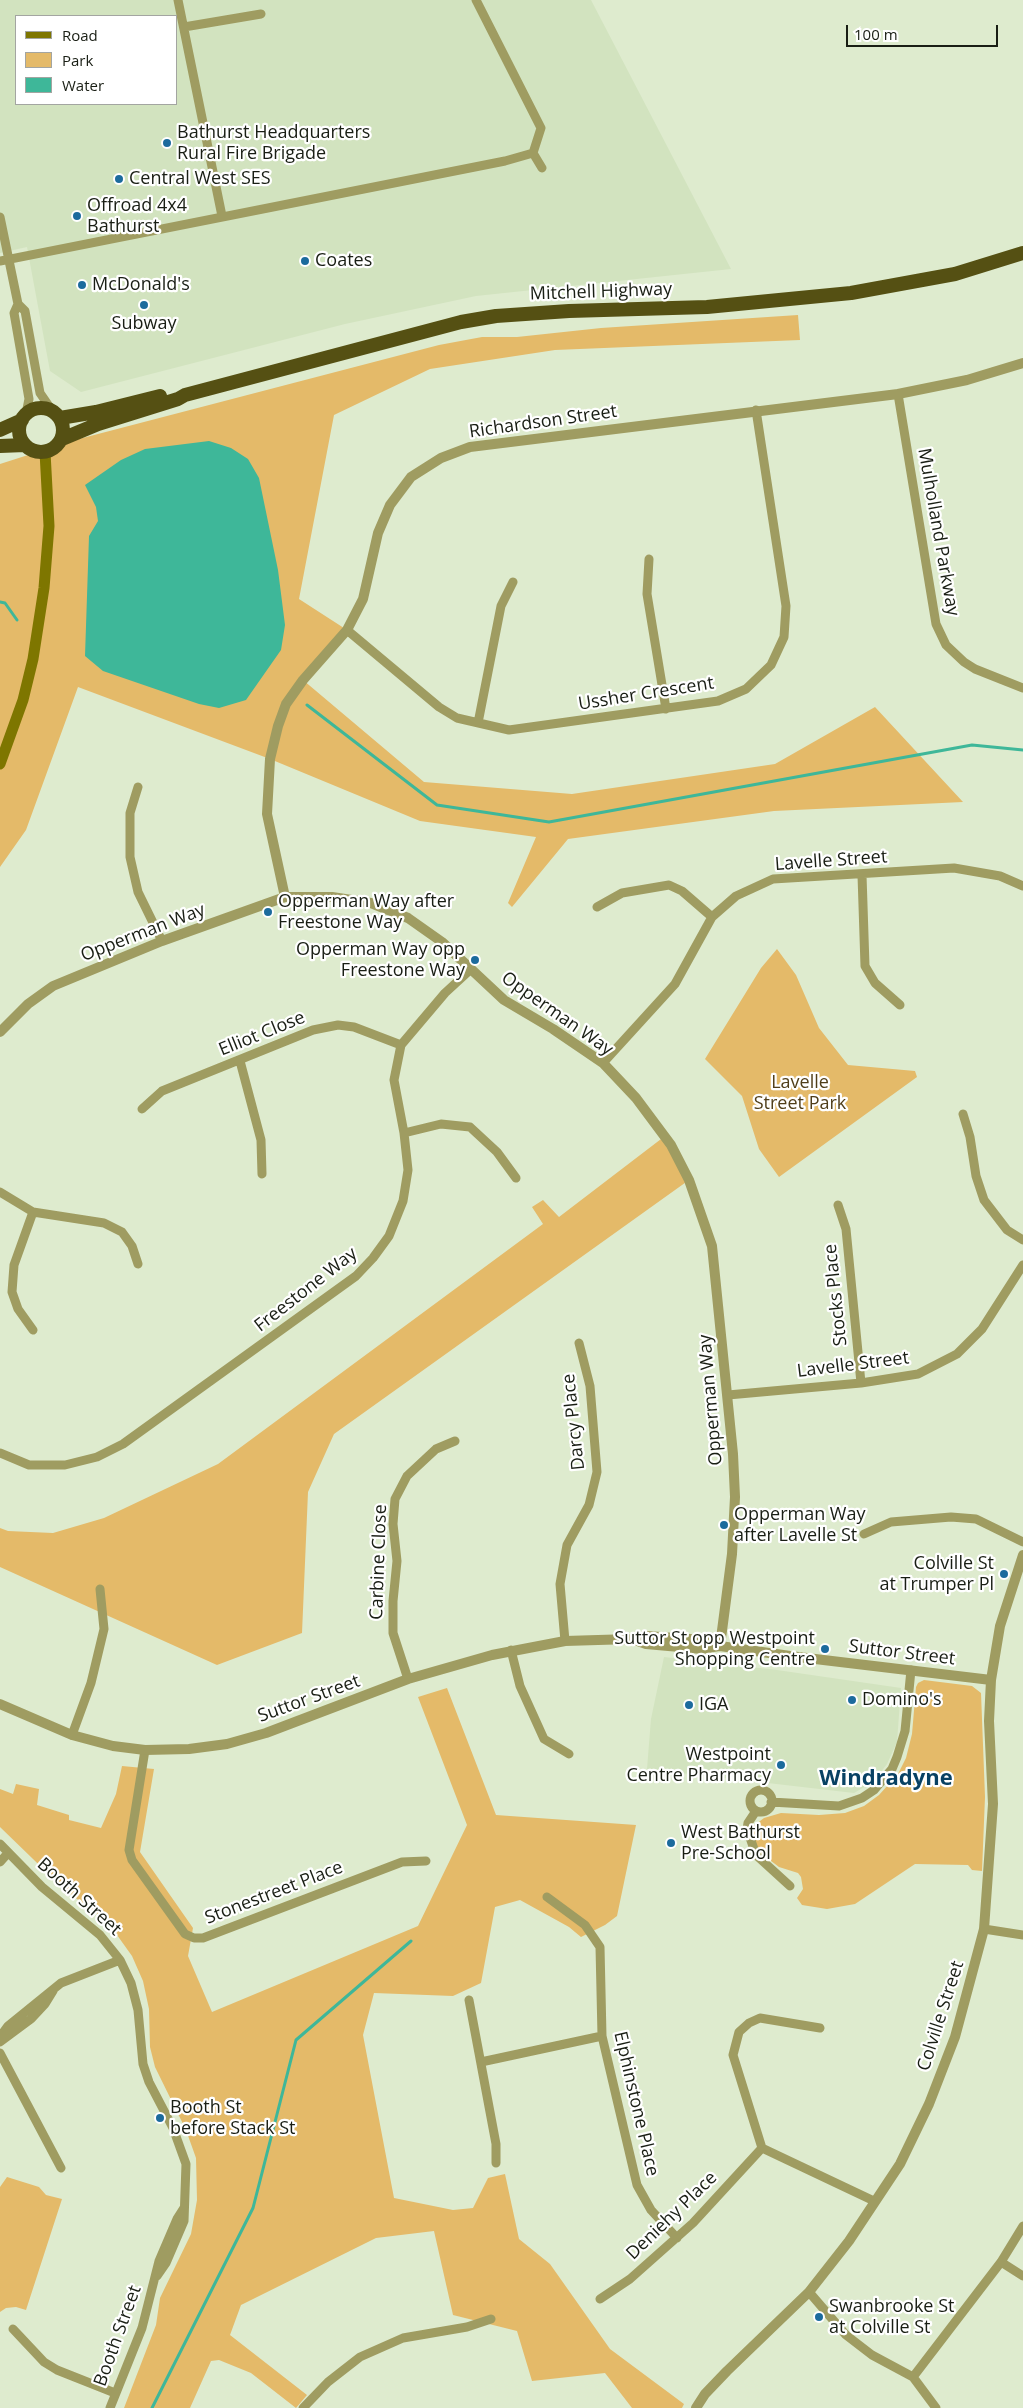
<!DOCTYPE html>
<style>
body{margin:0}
#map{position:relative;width:1023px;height:2408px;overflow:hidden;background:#deebce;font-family:"Open Sans",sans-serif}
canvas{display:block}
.legend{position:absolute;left:15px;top:15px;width:162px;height:90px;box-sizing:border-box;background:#fff;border:1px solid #a3a5a1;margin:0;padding:6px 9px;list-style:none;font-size:15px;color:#191e14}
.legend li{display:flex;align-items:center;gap:10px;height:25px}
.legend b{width:25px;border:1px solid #a3a5a1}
.scale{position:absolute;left:846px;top:25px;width:152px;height:22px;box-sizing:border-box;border:2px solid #191e14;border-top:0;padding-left:6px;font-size:15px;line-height:18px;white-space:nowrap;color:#191e14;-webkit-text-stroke:4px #fff;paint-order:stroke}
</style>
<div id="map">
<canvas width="1023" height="2408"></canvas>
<ul class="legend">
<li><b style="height:6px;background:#7e7600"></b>Road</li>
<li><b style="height:14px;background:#e4ba69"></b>Park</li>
<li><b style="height:14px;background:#3eb799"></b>Water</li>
</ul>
<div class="scale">100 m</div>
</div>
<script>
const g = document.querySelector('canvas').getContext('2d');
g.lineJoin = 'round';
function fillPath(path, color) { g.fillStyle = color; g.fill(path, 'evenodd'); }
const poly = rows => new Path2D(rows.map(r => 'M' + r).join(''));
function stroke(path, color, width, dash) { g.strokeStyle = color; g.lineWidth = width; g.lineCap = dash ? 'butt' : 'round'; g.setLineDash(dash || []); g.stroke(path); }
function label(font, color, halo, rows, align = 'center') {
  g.font = font + ' "Open Sans",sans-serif'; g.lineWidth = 4.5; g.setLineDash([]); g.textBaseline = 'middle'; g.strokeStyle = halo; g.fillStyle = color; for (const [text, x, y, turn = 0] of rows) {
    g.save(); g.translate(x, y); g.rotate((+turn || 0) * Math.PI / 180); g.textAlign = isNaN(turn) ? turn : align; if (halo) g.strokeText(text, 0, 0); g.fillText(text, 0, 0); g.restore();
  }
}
fillPath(poly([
 [0,0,591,0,731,269,476,296,345,324,81,392,50,371,27,247,0,253],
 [16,16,176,16,176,104,16,104],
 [664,1657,777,1670,901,1688,897,1742,887,1764,873,1782,854,1793,647,1769,651,1719]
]), '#d2e3bf');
fillPath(poly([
 [798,315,800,340,555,350,430,369,334,415,299,599,347,630,303,680,424,782,572,794,775,764,875,707,963,802,774,811,568,839,512,907,508,903,536,837,420,821,270,759,78,687,26,830,0,867,0,464,75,440,439,345,482,337,517,337,601,328],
 [777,949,796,975,819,1028,848,1065,915,1071,917,1077,779,1177,759,1149,742,1096,705,1059,761,968],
 [665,1136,689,1180,334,1434,308,1492,302,1633,217,1665,0,1567,0,1528,8,1531,53,1533,104,1518,218,1464,543,1224,532,1207,543,1200,559,1217],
 [924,1680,972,1686,981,1693,985,1797,982,1871,972,1870,968,1865,915,1864,855,1904,827,1909,802,1905,797,1898,803,1889,801,1877,798,1873,779,1867,762,1854,756,1847,751,1835,752,1827,764,1818,781,1813,819,1815,845,1813,864,1806,879,1795,898,1774,906,1758,912,1734,916,1687,918,1683],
 [447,1688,496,1815,636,1825,617,1916,605,1925,581,1937,569,1927,520,1900,495,1907,481,1983,453,1996,374,1993,363,2035,394,2198,453,2210,473,2208,488,2178,505,2174,519,2239,550,2264,610,2349,684,2404,682,2408,632,2408,605,2373,532,2381,517,2331,453,2315,434,2231,376,2238,241,2305,230,2335,307,2395,296,2408,251,2373,219,2360,211,2361,190,2408,124,2408,156,2325,160,2298,191,2234,197,2200,196,2158,186,2130,155,2067,150,2047,149,2009,143,1981,132,1956,117,1935,99,1915,66,1891,0,1827,0,1789,13,1794,16,1784,39,1789,37,1805,69,1815,69,1820,101,1828,116,1794,122,1766,154,1769,140,1852,193,1928,188,1956,212,2012,418,1926,467,1825,418,1697],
 [7,2177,39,2187,46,2195,62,2199,26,2310,16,2307,6,2308,0,2312,0,2187]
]), '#e4ba69');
fillPath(poly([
 [209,441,231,448,248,459,259,478,278,570,285,625,281,650,246,700,219,708,199,704,103,671,85,656,89,536,98,521,96,507,85,485,121,460,145,449]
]), '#3eb799');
stroke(poly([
 [0,602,5,603,17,620],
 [307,705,437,805,549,822,972,745,1023,750],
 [152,2408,253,2208,296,2040,411,1941]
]), '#3eb799', 3);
stroke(poly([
 [178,0,222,216],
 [184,27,261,14],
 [533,153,542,168],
 [0,217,18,304,14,313,29,399,26,414],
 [0,261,505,161,533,153,541,128,476,0],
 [18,304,25,311,40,393,51,409],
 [898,394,936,624,946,645,964,662,975,669,1023,688],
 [649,559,647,594,666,709],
 [347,630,439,707,457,718,509,730,718,701,746,689,771,665,784,637,786,606,756,410],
 [478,723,501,606,513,582],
 [138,787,130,813,130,857,138,892,162,941],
 [862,875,865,966,875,983,900,1005],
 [597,907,622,893,669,885,682,891,712,917],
 [240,1061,261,1140,262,1174],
 [603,1063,675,984,712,917,736,896,773,879,954,868,1000,876,1023,886],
 [142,1109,162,1091,313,1030,338,1025,354,1027,401,1045],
 [963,1114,970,1137,976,1176,984,1200,1007,1230,1023,1240],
 [404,1133,441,1124,470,1127,497,1152,516,1178],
 [0,1192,33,1212,104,1223,122,1232,132,1246,138,1264],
 [838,1205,846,1229,861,1383],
 [33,1212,14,1265,12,1292,18,1309,33,1330],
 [728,1395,861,1383,918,1374,957,1354,982,1329,1023,1265],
 [0,1453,29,1465,65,1465,97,1457,123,1444,356,1276,373,1258,389,1236,403,1201,408,1170,404,1133,394,1080,401,1045,445,993,470,970],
 [864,1534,891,1522,951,1517,976,1519,1023,1542],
 [565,1641,560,1584,567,1545,589,1505,597,1472,590,1386,579,1343],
 [511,1650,520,1686,544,1739,569,1754],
 [408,1679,393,1633,393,1601,397,1561,393,1524,395,1499,407,1476,436,1449,455,1441],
 [72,1735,91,1683,104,1629,100,1589],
 [145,1750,129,1850,132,1860,185,1934,194,1938,203,1938,402,1862,426,1861],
 '750 1801a11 11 0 1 1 22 0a11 11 0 1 1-22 0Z',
 [771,1802,839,1806,862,1798,874,1790,892,1769,897,1757,905,1731,911,1670],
 [756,1811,748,1823,747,1829,756,1855,790,1886],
 [0,1844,42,1887,100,1935,120,1960,131,1983,138,2010,143,2064,149,2082,173,2128,186,2164,184,2221,166,2263,157,2276],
 [0,1862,8,1853],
 [547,1897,585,1925,600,1947,602,2036,637,2185,651,2210,677,2238],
 [984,1929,1023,1935],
 [469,2000,496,2144,496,2163],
 [820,2028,760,2018,749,2023,739,2032,733,2055,762,2148,874,2201],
 [0,2037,8,2026,61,1983,120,1960],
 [0,2042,31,2019,45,2004,53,1991],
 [0,2053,61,2168],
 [481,2062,602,2036],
 [1001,2262,1023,2276],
 [809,2292,846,2335,872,2355,913,2377,936,2408],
 [600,2299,630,2279,693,2223,762,2148],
 [13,2329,44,2362,57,2370,115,2393],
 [913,2377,1001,2262,1023,2226],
 [110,2408,142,2328,159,2261,177,2219,184,2208],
 [303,2408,328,2382,360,2357,403,2338,467,2327,491,2319]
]), '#9f9c61', 9);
stroke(poly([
 [285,897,267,814,270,759,278,726,286,704,303,680,347,630,363,599,378,533,390,505,411,477,441,458,470,447,898,394,967,380,1023,363],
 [0,1032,28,1004,53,986,162,941,285,897,332,897,371,903,408,918,442,942,504,1000,553,1029,603,1063,636,1098,671,1145,689,1180,712,1246,733,1454,735,1497,732,1554,720,1646],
 [632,1639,646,1644,702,1649,719,1646],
 [0,1704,72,1735,113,1746,145,1750,189,1749,227,1744,266,1733,408,1679,492,1655,565,1641,631,1639,647,1636,704,1640,720,1646,790,1656,991,1680],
 [696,2408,705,2394,727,2371,809,2292,849,2241,900,2164,929,2104,955,2037,984,1929,993,1804,989,1721,991,1680,1000,1626,1023,1555]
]), '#9f9c61', 10);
stroke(poly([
 [0,764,23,700,33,659,44,588,49,526,45,452]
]), '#7e7600', 11);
stroke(poly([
 '19 430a22 22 0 1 1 44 0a22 22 0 1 1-44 0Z',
 [60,418,96,412,160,396],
 [0,430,22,420],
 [62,439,98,424,178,399,185,395,461,322,496,316,569,311,707,307,851,293,955,274,1023,253],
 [0,446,25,445]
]), '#555013', 14);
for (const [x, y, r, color] of [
 [167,143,5,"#1c6b9d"],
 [119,179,5,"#1c6b9d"],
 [77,216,5,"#1c6b9d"],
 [305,261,5,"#1c6b9d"],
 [82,285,5,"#1c6b9d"],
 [144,305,5,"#1c6b9d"],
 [268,912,5,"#1c6b9d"],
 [475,960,5,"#1c6b9d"],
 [724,1525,5,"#1c6b9d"],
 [1004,1574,5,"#1c6b9d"],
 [825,1649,5,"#1c6b9d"],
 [852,1700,5,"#1c6b9d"],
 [689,1705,5,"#1c6b9d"],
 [781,1765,5,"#1c6b9d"],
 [671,1843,5,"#1c6b9d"],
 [160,2118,5,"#1c6b9d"],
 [819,2317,5,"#1c6b9d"]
]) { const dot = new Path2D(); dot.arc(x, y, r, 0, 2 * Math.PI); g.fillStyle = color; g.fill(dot); stroke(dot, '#fff', 2); }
label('18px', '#191e14', '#fff', [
 ["Bathurst Headquarters",177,133],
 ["Rural Fire Brigade",177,154],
 ["Central West SES",129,179],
 ["Offroad 4x4",87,206],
 ["Bathurst",87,227],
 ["Coates",315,261],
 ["McDonald's",92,285],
 ["Subway",144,324,"center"],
 ["Opperman Way after",278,902],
 ["Freestone Way",278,923],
 ["Opperman Way opp",465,950,"right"],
 ["Freestone Way",465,971,"right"],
 ["Opperman Way",734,1515],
 ["after Lavelle St",734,1536],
 ["Colville St",994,1564,"right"],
 ["at Trumper Pl",994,1585,"right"],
 ["Suttor St opp Westpoint",815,1639,"right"],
 ["Shopping Centre",815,1660,"right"],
 ["Domino's",862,1700],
 ["IGA",699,1705],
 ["Westpoint",771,1755,"right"],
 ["Centre Pharmacy",771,1776,"right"],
 ["West Bathurst",681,1833],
 ["Pre-School",681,1854],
 ["Booth St",170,2108],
 ["before Stack St",170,2129],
 ["Swanbrooke St",829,2307],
 ["at Colville St",829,2328]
], 'left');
label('18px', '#191e14', '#fff', [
 ["Mitchell Highway",601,292,-2],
 ["Richardson Street",543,422,-8],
 ["Mulholland Parkway",938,532,80],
 ["Ussher Crescent",646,694,-9],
 ["Lavelle Street",831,861,-4],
 ["Opperman Way",143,933,-21],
 ["Opperman Way",557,1014,35],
 ["Elliot Close",262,1034,-22],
 ["Freestone Way",306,1290,-38],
 ["Stocks Place",836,1295,-96],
 ["Lavelle Street",853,1365,-7],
 ["Opperman Way",711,1400,-95],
 ["Darcy Place",574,1422,-96],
 ["Carbine Close",379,1562,-88],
 ["Suttor Street",902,1653,7],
 ["Suttor Street",309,1699,-20],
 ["Stonestreet Place",274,1893,-21],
 ["Booth Street",79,1897,42],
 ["Colville Street",941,2016,-72],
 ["Elphinstone Place",636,2104,77],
 ["Deniehy Place",672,2216,-44],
 ["Booth Street",118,2336,-70]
]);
label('18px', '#503e19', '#fff', [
 ["Lavelle",800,1083],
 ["Street Park",800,1104]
]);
label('bold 22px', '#084163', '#fff', [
 ["Windradyne",886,1779]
]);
</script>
